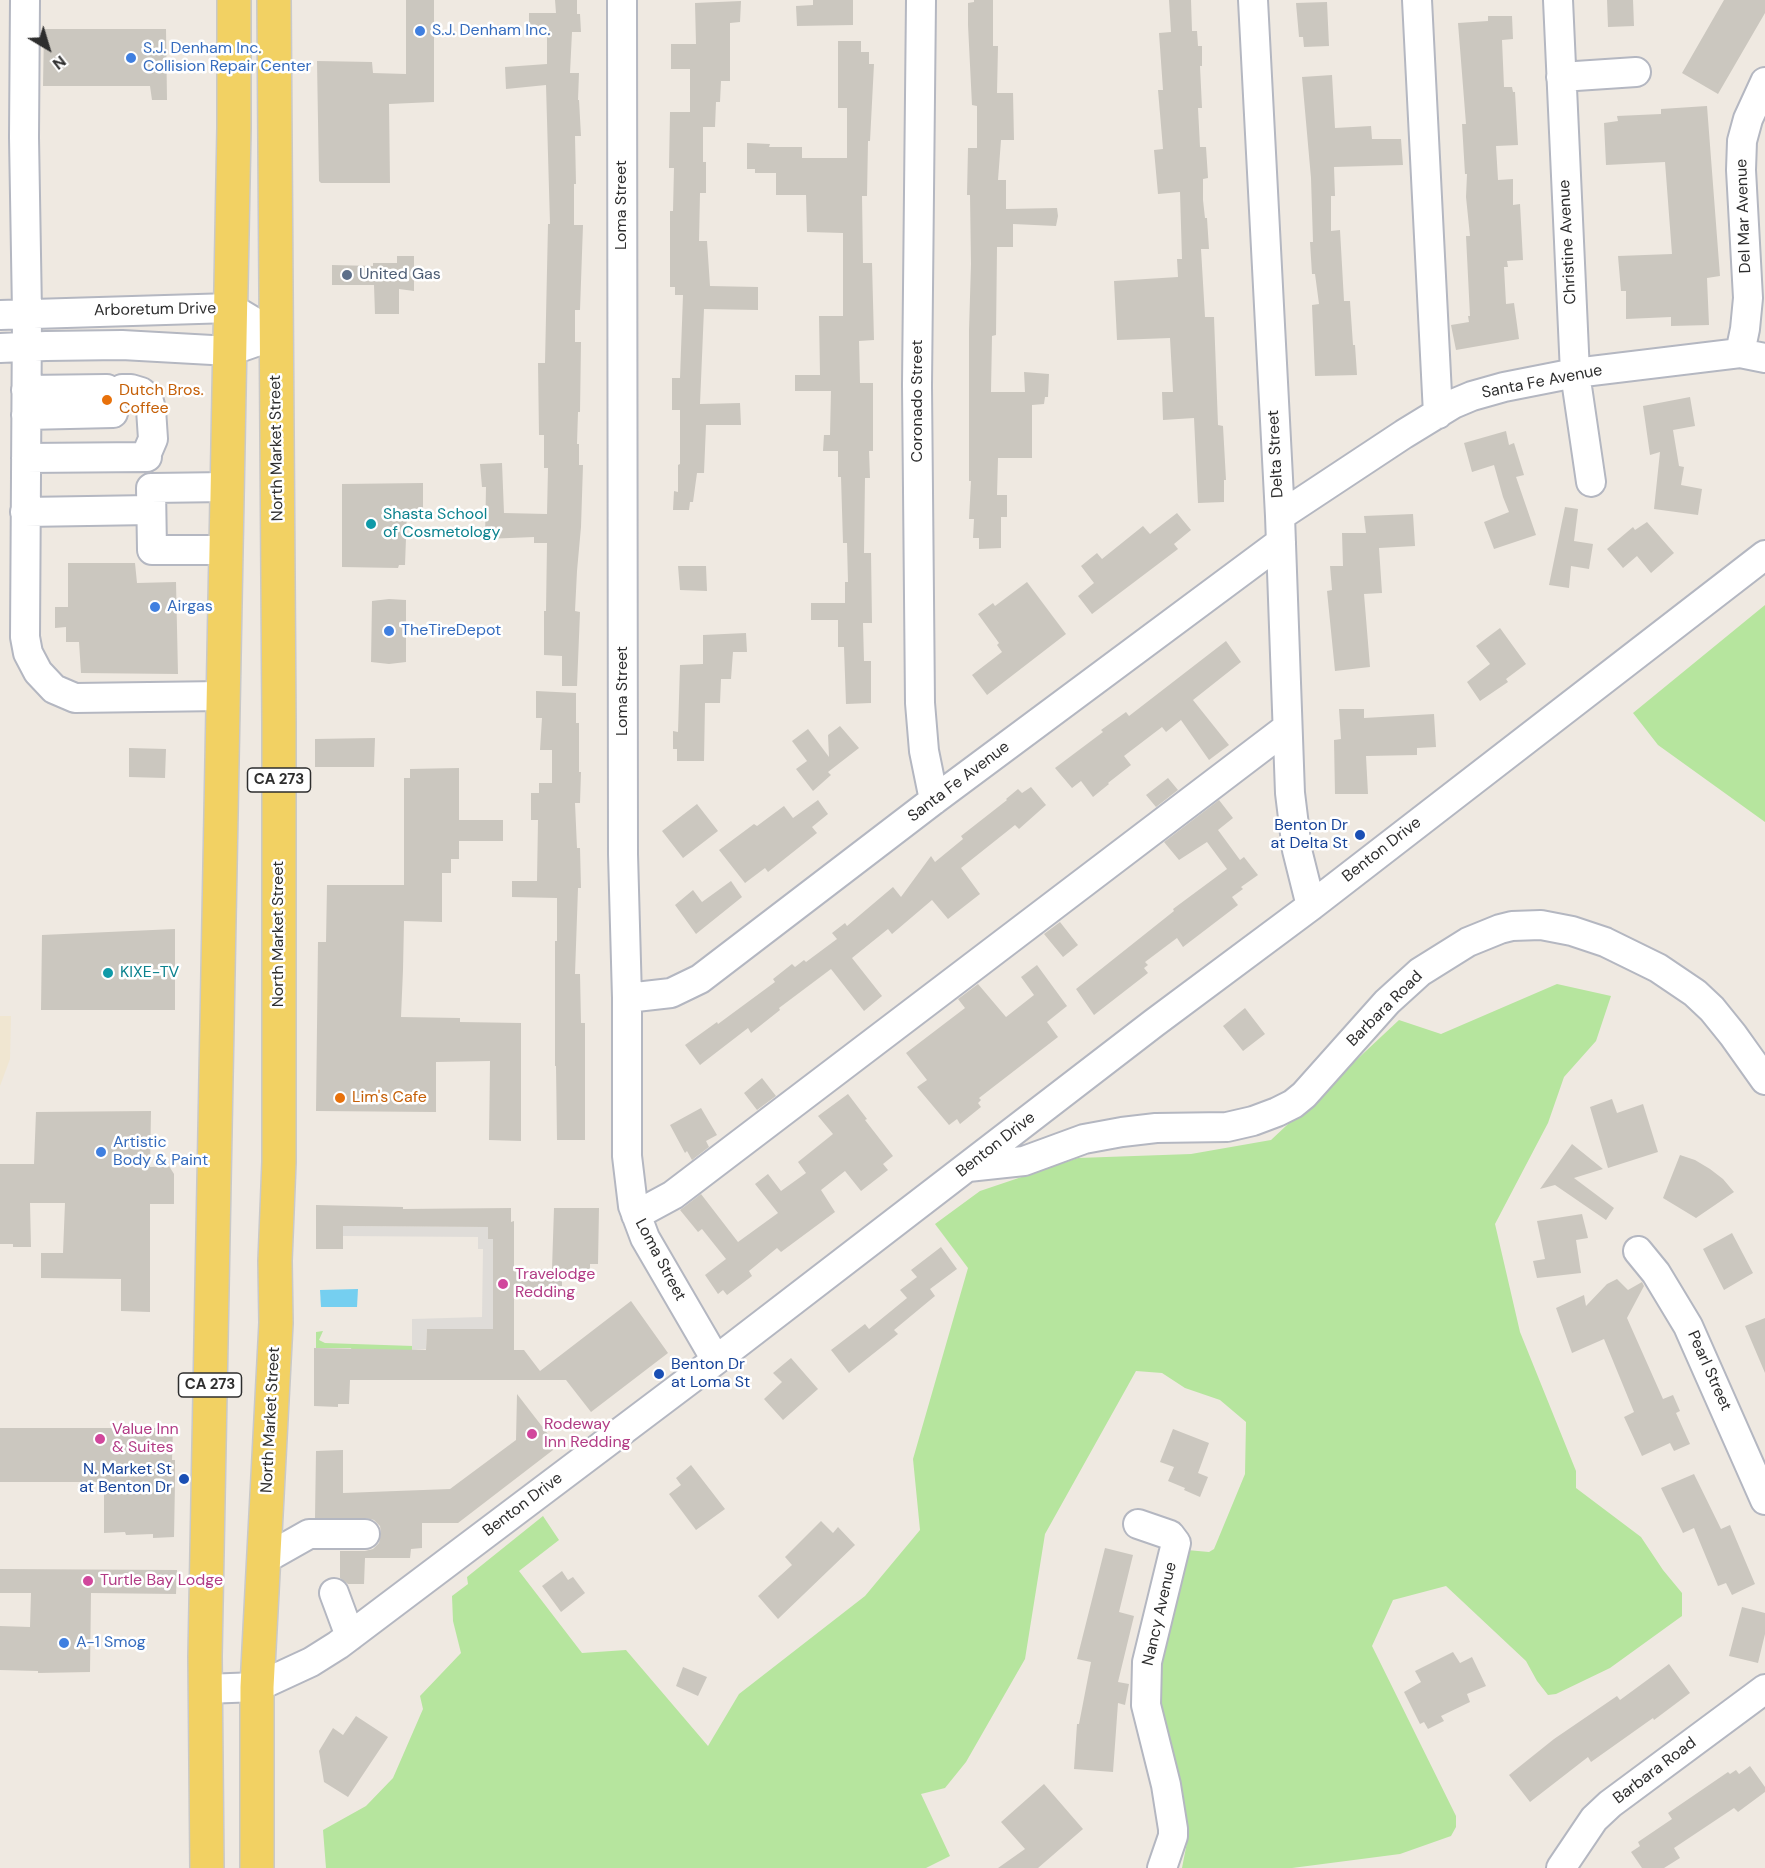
<!DOCTYPE html>
<style>
body{margin:0}
#map{position:relative;width:1765px;height:1868px;overflow:hidden;background:#efe9e1;font-family:"DM Sans",sans-serif}
canvas{display:block}
.north{position:absolute;left:18px;top:18px;width:60px;height:60px;-webkit-text-stroke:4px #fff;paint-order:stroke;rotate:142deg;font-size:16px;font-weight:700;line-height:24px;text-align:center;color:#2e2e2e}
.north::after{content:'';display:block;margin:auto;width:21px;height:27px;background:#2e2e2e;clip-path:polygon(50% 0,100% 100%,50% 72%,0 100%)}
</style>
<div id="map">
<canvas width="1765" height="1868"></canvas>
<div class="north">N</div>
</div>
<script>
const g = document.querySelector('canvas').getContext('2d');
g.lineJoin = 'round';
function fillPath(path, color) { g.fillStyle = color; g.fill(path, 'evenodd'); }
const poly = rows => new Path2D(rows.map(r => 'M' + r).join(''));
function stroke(path, color, width, dash) { g.strokeStyle = color; g.lineWidth = width; g.lineCap = dash ? 'butt' : 'round'; g.setLineDash(dash || []); g.stroke(path); }
function label(font, color, halo, rows, align = 'center') {
  g.font = font + ' "DM Sans",sans-serif'; g.lineWidth = 5; g.setLineDash([]); g.textBaseline = 'middle'; g.strokeStyle = halo; g.fillStyle = color; for (const [text, x, y, turn = 0] of rows) {
    g.save(); g.translate(x, y); g.rotate((+turn || 0) * Math.PI / 180); g.textAlign = isNaN(turn) ? turn : align; if (halo) g.strokeText(text, 0, 0); g.fillText(text, 0, 0); g.restore();
  }
}
fillPath(poly([
 [0,1016,11,1016,10,1059,0,1086]
]), '#f0e6d1');
fillPath(poly([
 [1765,605,1765,822,1658,745,1633,713],
 [1557,984,1611,996,1596,1041,1564,1077,1548,1123,1495,1224,1520,1332,1576,1471,1576,1488,1641,1537,1663,1570,1682,1593,1682,1616,1610,1668,1556,1694,1548,1695,1537,1681,1526,1661,1446,1586,1393,1600,1372,1646,1456,1816,1456,1827,1451,1836,1400,1854,1292,1868,1182,1868,1189,1832,1165,1749,1156,1683,1187,1550,1209,1552,1214,1549,1245,1474,1246,1422,1220,1400,1185,1388,1162,1373,1136,1371,1045,1534,1025,1659,966,1762,945,1788,921,1794,950,1856,926,1868,326,1868,323,1830,366,1806,393,1778,423,1709,420,1696,461,1653,453,1621,452,1596,468,1584,467,1577,543,1516,559,1540,519,1571,582,1653,626,1650,708,1746,739,1694,865,1596,920,1530,913,1459,968,1268,935,1224,980,1191,1078,1158,1191,1154,1271,1140,1399,1020,1441,1034],
 [323,1331,319,1340,325,1343,413,1346,412,1350,358,1350,352,1352,351,1348,316,1348,316,1332]
]), '#b6e59e');
fillPath(poly([
 [343,1226,488,1227,493,1239,493,1329,427,1329,426,1349,412,1350,412,1319,482,1317,483,1249,478,1249,478,1237,343,1236]
]), '#dfdcd8');
fillPath(poly([
 [358,1289,357,1307,321,1307,320,1290]
]), '#75cff0');
fillPath(poly([
 [406,0,434,0,434,102,389,104,390,183,321,183,319,181,317,61,372,62,373,73,406,74],
 [555,0,577,0,577,14,580,14,581,32,572,32,570,73,579,73,578,100,579,100,581,136,575,136,576,184,574,184,574,225,583,225,580,310,575,310,575,342,581,342,580,412,578,412,577,444,579,444,579,465,583,465,581,527,577,571,575,611,580,612,577,686,562,686,562,656,544,655,544,611,546,611,547,543,534,543,534,537,485,539,486,487,482,487,480,464,502,463,504,513,547,514,548,468,544,468,544,435,539,435,538,363,545,363,548,224,550,224,546,85,506,89,505,67,547,64,547,32,529,32,529,13,556,13],
 [813,0,853,0,853,25,797,26,796,6,813,5],
 [974,0,993,0,993,46,998,46,997,93,1013,93,1014,140,1001,140,998,180,1006,180,1006,209,1057,208,1058,216,1056,226,1013,224,1013,247,997,247,996,335,992,336,991,392,1025,392,1024,372,1049,374,1048,397,1045,397,1044,404,1032,405,1032,458,998,458,997,495,1007,495,1007,517,1001,517,1001,548,979,549,979,538,973,538,974,519,969,519,971,481,969,481,969,330,971,264,970,195,967,195,968,148,977,148,977,106,972,105,968,25,968,3,974,2],
 [1169,0,1191,0,1192,31,1197,31,1198,46,1202,46,1202,66,1200,66,1202,108,1198,108,1200,147,1206,147,1208,178,1203,179,1203,200,1205,218,1207,218,1209,249,1201,249,1205,317,1214,317,1218,425,1223,426,1226,480,1224,480,1224,502,1198,503,1194,418,1163,420,1162,392,1173,392,1170,338,1117,340,1114,281,1178,277,1177,259,1182,259,1180,192,1158,194,1154,150,1163,149,1158,90,1163,90,1159,33,1171,32],
 [1607,0,1633,0,1634,26,1608,27],
 [1724,0,1765,0,1765,13,1718,94,1682,73],
 [741,1,740,22,730,23,730,81,721,81,720,102,716,102,715,127,703,127,703,162,706,162,706,193,700,193,699,241,707,241,710,286,758,287,758,310,704,309,700,404,740,403,741,425,706,425,704,473,697,473,693,502,690,502,689,510,673,510,674,491,678,492,678,465,680,464,680,410,672,410,672,378,680,378,683,295,675,295,675,287,670,287,670,211,673,211,674,168,669,168,670,112,690,112,690,69,671,69,671,44,696,44,695,3],
 [1327,2,1329,46,1304,47,1303,37,1299,37,1296,3],
 [1488,16,1512,16,1513,39,1502,40,1504,87,1512,87,1513,92,1515,92,1518,145,1496,146,1498,180,1513,179,1513,205,1520,204,1523,260,1507,261,1508,267,1504,267,1506,304,1514,303,1519,339,1456,350,1451,325,1469,322,1468,316,1470,316,1466,236,1470,236,1466,197,1467,174,1465,174,1462,124,1466,124,1458,23,1488,21],
 [44,29,166,29,167,100,152,100,150,86,43,86],
 [838,41,861,41,861,52,869,52,869,64,874,64,870,141,868,141,867,196,862,196,863,263,872,263,874,340,859,341,860,383,873,383,873,451,869,451,870,478,865,478,864,553,871,553,872,623,863,623,864,661,871,661,871,703,846,704,844,647,838,647,838,620,811,620,811,603,845,603,845,582,848,582,847,543,843,543,841,477,838,477,838,451,823,451,824,435,830,435,831,391,795,391,795,375,820,375,819,316,843,316,843,233,807,232,806,195,776,195,776,173,755,173,755,169,747,169,747,143,770,144,769,147,802,147,802,158,847,158,847,108,838,108],
 [1332,75,1335,128,1371,126,1372,139,1401,139,1403,165,1334,167,1335,196,1331,196,1331,231,1340,230,1344,301,1350,301,1353,345,1355,345,1357,375,1315,376,1312,305,1319,304,1315,274,1312,274,1310,242,1313,242,1311,178,1302,77],
 [1707,106,1720,276,1707,278,1709,325,1671,326,1671,317,1626,319,1626,291,1621,291,1618,256,1672,254,1665,162,1606,165,1604,123,1618,121,1617,116,1661,114,1661,109],
 [397,256,414,256,414,291,399,289,399,314,375,314,374,285,332,285,332,265,373,266,373,263,397,263],
 [1690,397,1695,426,1673,430,1679,466,1684,467,1681,485,1702,489,1698,515,1654,509,1660,452,1650,455,1643,406],
 [1506,431,1509,445,1514,443,1524,475,1516,477,1536,535,1494,549,1484,522,1509,512,1503,497,1494,465,1472,472,1464,443],
 [423,483,423,511,407,511,405,565,399,565,398,568,342,567,342,484],
 [1565,507,1578,509,1574,541,1593,544,1589,569,1571,566,1569,588,1549,585],
 [1177,513,1191,530,1174,544,1178,549,1092,614,1078,596,1094,583,1081,566,1097,553,1102,559,1143,526,1150,534],
 [1413,514,1415,546,1379,548,1382,593,1364,594,1370,667,1335,671,1327,591,1332,590,1330,566,1343,566,1342,533,1366,533,1364,516],
 [1647,522,1674,553,1651,573,1637,556,1623,568,1607,549,1633,527,1635,530],
 [68,563,135,563,137,583,176,582,178,674,81,673,79,642,66,642,66,627,55,628,55,607,68,607],
 [678,566,706,566,707,591,680,590],
 [1027,582,1066,634,987,695,972,675,1002,652,997,645,999,643,978,614,993,603,995,606],
 [389,599,406,600,406,662,389,664,371,662,372,601],
 [1500,628,1526,664,1506,679,1508,682,1480,701,1467,682,1490,664,1476,646],
 [746,633,747,652,733,652,731,679,721,679,720,703,705,703,704,761,677,761,677,749,673,749,673,731,678,732,680,665,703,664,703,635],
 [1226,641,1241,662,1193,700,1229,745,1209,760,1181,720,1166,732,1162,727,1124,756,1131,765,1108,783,1109,784,1093,797,1081,781,1072,788,1055,768,1103,732,1101,730,1126,712,1129,716],
 [536,691,576,693,576,723,579,723,579,772,581,772,580,803,575,803,577,848,580,848,581,888,578,888,575,974,580,974,581,1023,585,1023,585,1140,557,1140,556,1066,555,1066,555,941,557,941,557,898,512,897,512,881,537,881,538,820,531,820,531,793,539,793,539,783,552,783,552,750,540,750,542,718,536,718],
 [1339,709,1364,709,1364,718,1434,714,1436,747,1417,748,1417,755,1366,756,1368,794,1335,794,1334,740,1341,739],
 [840,726,859,748,828,772,831,775,813,791,796,769,807,761,792,741,808,729,829,757,828,735],
 [375,738,374,767,315,767,315,739],
 [129,748,166,749,165,778,129,777],
 [459,768,459,820,503,820,503,841,459,841,459,859,451,859,451,873,442,873,442,922,404,921,403,970,401,1017,460,1018,460,1022,521,1023,521,1141,489,1140,490,1061,436,1062,436,1112,316,1111,318,942,326,942,327,885,404,885,404,778,410,778,410,769],
 [1168,778,1178,790,1156,807,1146,795],
 [1031,787,1046,805,1019,829,1015,825,961,868,980,894,948,919,932,900,892,934,888,929,852,958,882,996,864,1011,831,969,779,1008,780,1010,751,1033,748,1028,700,1065,685,1045,717,1022,718,1024,775,982,773,979,792,964,795,967,804,960,806,962,837,939,832,933,845,923,847,926,893,887,901,897,931,856,935,862,963,839,961,836,1007,800,1006,799,1018,789,1022,793],
 [818,800,828,814,812,827,817,833,768,872,765,868,745,883,719,850,754,824,757,826,784,806,793,818],
 [1219,800,1233,818,1218,830,1240,860,1244,857,1258,875,1241,887,1243,889,1232,897,1238,905,1183,947,1177,938,1145,962,1148,965,1144,968,1148,973,1094,1015,1076,989,1174,911,1173,909,1227,869,1207,842,1179,860,1164,842],
 [697,804,718,831,683,858,662,831],
 [731,881,742,897,696,934,675,905,693,890,702,902],
 [1060,922,1078,945,1063,957,1044,934],
 [175,929,175,1010,41,1010,42,935],
 [1037,965,1067,1006,1047,1022,1058,1037,979,1098,981,1100,978,1103,981,1107,960,1124,957,1119,949,1125,917,1087,927,1080,906,1053,965,1008,958,999,978,984,1006,1017,1034,995,1021,977],
 [1245,1008,1265,1034,1243,1051,1223,1026],
 [762,1078,776,1096,757,1110,744,1093],
 [848,1094,867,1119,865,1120,893,1156,883,1164,888,1170,861,1191,845,1171,821,1190,835,1212,781,1252,777,1248,749,1271,752,1276,727,1295,723,1290,718,1294,705,1275,726,1259,702,1229,698,1232,680,1210,701,1194,738,1242,778,1213,755,1184,768,1174,781,1191,806,1173,798,1162,833,1134,818,1116],
 [1612,1099,1617,1113,1643,1104,1658,1152,1608,1168,1590,1107],
 [701,1108,717,1135,706,1141,709,1147,692,1160,687,1151,685,1153,670,1125],
 [151,1111,150,1167,169,1166,174,1174,174,1204,150,1204,150,1312,121,1311,121,1279,41,1278,41,1253,63,1253,65,1203,30,1203,31,1247,13,1247,13,1244,0,1244,0,1164,34,1164,36,1112],
 [1572,1144,1603,1169,1574,1178,1614,1208,1606,1220,1555,1185,1540,1189],
 [1680,1155,1695,1160,1710,1169,1723,1179,1734,1192,1696,1218,1663,1198],
 [316,1205,403,1207,403,1209,511,1208,511,1222,514,1221,514,1270,552,1269,554,1208,599,1208,598,1264,590,1264,590,1269,562,1270,562,1286,546,1286,546,1291,514,1289,514,1350,524,1350,540,1371,631,1301,668,1353,591,1412,566,1380,350,1380,349,1404,338,1404,338,1407,314,1406,314,1348,426,1350,427,1329,493,1329,493,1239,488,1239,488,1227,343,1226,343,1249,316,1249],
 [1582,1214,1588,1238,1576,1240,1581,1273,1537,1278,1533,1261,1545,1259,1537,1221],
 [1732,1233,1753,1273,1724,1290,1703,1249],
 [941,1247,957,1269,930,1289,935,1296,894,1330,898,1334,849,1373,831,1350,865,1324,869,1329,907,1298,900,1290,917,1277,911,1270],
 [1617,1279,1628,1290,1642,1282,1644,1286,1627,1318,1663,1399,1673,1395,1680,1411,1676,1413,1690,1444,1674,1451,1670,1443,1642,1456,1624,1417,1634,1412,1604,1339,1572,1353,1556,1308,1584,1295,1586,1306,1607,1284],
 [1765,1318,1765,1373,1745,1326],
 [791,1358,818,1389,783,1420,764,1399,782,1382,773,1373],
 [517,1394,551,1438,546,1441,553,1450,458,1523,422,1523,422,1548,411,1549,410,1558,365,1558,364,1584,348,1584,340,1578,340,1551,365,1551,373,1549,379,1543,381,1533,380,1526,374,1520,366,1518,315,1518,316,1451,343,1450,343,1493,450,1489,516,1440],
 [0,1428,173,1428,172,1460,175,1460,175,1482,174,1537,153,1538,153,1534,126,1535,125,1532,104,1533,104,1482,0,1482],
 [1173,1429,1209,1443,1198,1473,1208,1477,1200,1497,1184,1490,1185,1488,1168,1481,1174,1467,1160,1462],
 [691,1465,725,1509,696,1530,669,1494,681,1485,676,1478],
 [1694,1474,1721,1529,1730,1525,1755,1584,1732,1595,1726,1583,1718,1586,1694,1528,1683,1533,1661,1488],
 [821,1521,833,1533,838,1527,855,1545,778,1619,758,1596,792,1565,785,1557],
 [1105,1548,1133,1555,1119,1612,1134,1616,1118,1682,1129,1684,1125,1705,1118,1703,1113,1772,1074,1769,1077,1724,1079,1724,1091,1662,1077,1659],
 [0,1569,177,1570,176,1594,91,1593,90,1672,38,1673,38,1671,0,1670,0,1626,30,1627,31,1593,0,1593],
 [562,1571,568,1580,573,1577,585,1593,561,1612,542,1586],
 [1742,1607,1765,1613,1765,1634,1758,1663,1729,1656],
 [1453,1652,1460,1663,1472,1657,1486,1686,1467,1694,1470,1702,1441,1716,1444,1721,1428,1729,1424,1722,1420,1724,1404,1692,1421,1682,1415,1671],
 [1669,1664,1690,1693,1654,1720,1653,1718,1591,1762,1588,1757,1530,1802,1509,1775,1554,1739,1617,1696,1620,1700],
 [683,1667,707,1677,698,1696,676,1686],
 [356,1716,388,1737,348,1797,324,1782,319,1751,333,1728,343,1735],
 [1750,1766,1765,1787,1765,1792,1738,1812,1734,1808,1674,1848,1680,1858,1664,1868,1642,1868,1631,1852,1640,1846,1638,1842,1672,1819,1668,1813,1728,1772,1730,1774,1736,1770,1739,1774],
 [1044,1784,1083,1829,1038,1868,998,1868,1025,1849,1001,1822]
]), '#cbc7bf');
const minor = poly([
 [25,0,24,137,27,313,25,637,28,653,38,672,54,689,75,698,223,696],
 [622,0,623,854,627,998,627,1156,633,1206,645,1238,716,1360],
 [921,0,917,385,920,703,924,751,934,800],
 [1253,0,1280,516,1290,793,1297,850,1311,906],
 [1417,0,1438,414],
 [1558,0,1575,373,1591,482],
 [1561,77,1636,72],
 [0,315,231,308,276,335],
 [0,348,46,346,122,345,230,351,276,335],
 [1740,353,1745,329,1748,298,1741,170,1742,141,1748,119,1765,82],
 [122,389,131,389,141,392,148,398,151,409,153,439,147,453],
 [26,390,107,389],
 [26,415,113,413],
 [26,458,147,457],
 [25,512,151,510],
 [1280,516,1404,434,1453,404,1472,396,1504,387,1575,373,1740,353,1765,358],
 [226,550,152,550,151,488,227,487],
 [627,998,671,993,700,979,934,800,1281,542],
 [968,1167,1024,1161,1084,1139,1122,1132,1156,1128,1227,1127,1253,1121,1277,1112,1293,1104,1304,1095,1387,1002,1420,972,1468,942,1500,929,1512,926,1541,925,1572,931,1605,942,1658,968,1695,993,1712,1009,1733,1035,1765,1080],
 [636,1215,673,1195,1287,728],
 [1638,1251,1656,1273,1688,1326,1765,1500],
 [1138,1524,1170,1535,1176,1543,1147,1662,1146,1705,1166,1785,1173,1829,1173,1836,1162,1868],
 [263,1560,309,1534,365,1534],
 [334,1593,350,1636],
 [205,1689,257,1687,311,1662,338,1645,716,1360,1154,1023,1311,906,1765,555],
 [1561,1868,1594,1819,1610,1804,1765,1689]
]);
const major = poly([
 [207,1868,205,1656,234,128,234,0],
 [257,1868,257,1687,276,1323,275,1261,279,1162,279,722,274,0]
]);
stroke(minor, '#b4b7c1', 32);
stroke(major, '#c9c9c9', 36);
stroke(minor, '#fff', 28);
stroke(major, '#f2d163', 33);
for (const [x, y, r, color] of [
 [420,31,6,"#3f7fe0"],
 [131,58,6,"#3f7fe0"],
 [347,275,6,"#5c6f8a"],
 [107,400,6,"#e8710a"],
 [371,524,6,"#0f9aa8"],
 [155,607,6,"#3f7fe0"],
 [389,631,6,"#3f7fe0"],
 [1360,835,6,"#1a4fb4"],
 [108,973,6,"#0f9aa8"],
 [340,1098,6,"#e8710a"],
 [101,1152,6,"#3f7fe0"],
 [503,1284,6,"#d1479c"],
 [659,1374,6,"#1a4fb4"],
 [532,1434,6,"#d1479c"],
 [100,1439,6,"#d1479c"],
 [184,1479,6,"#1a4fb4"],
 [88,1581,6,"#d1479c"],
 [64,1643,6,"#3f7fe0"]
]) { const dot = new Path2D(); dot.arc(x, y, r, 0, 2 * Math.PI); g.fillStyle = color; g.fill(dot); stroke(dot, '#fff', 2); }
for (const [x, y, w] of [
 [279,780,63],
 [210,1385,63]
]) { const box = new Path2D(); box.roundRect(x - w / 2, y - 12, w, 24, 4.5); g.fillStyle = '#fff'; g.fill(box); stroke(box, '#2e2e2e', 1.5); }
label('bold 15px', '#2e2e2e', null, [
 ["CA 273",279,780],
 ["CA 273",210,1385]
]);
label('16px', '#366cbe', '#fff', [
 ["S.J. Denham Inc.",432,31],
 ["S.J. Denham Inc.",143,49],
 ["Collision Repair Center",143,67],
 ["Airgas",167,607],
 ["TheTireDepot",401,631],
 ["Artistic",113,1143],
 ["Body & Paint",113,1161],
 ["A-1 Smog",76,1643]
], 'left');
label('16px', '#2e2e2e', '#fff', [
 ["Loma Street",622,205,-90],
 ["Del Mar Avenue",1744,216,-92],
 ["Christine Avenue",1568,242,-93],
 ["Arboretum Drive",155,310,-1],
 ["Santa Fe Avenue",1542,382,-11],
 ["Coronado Street",918,401,-90],
 ["North Market Street",277,448,-91],
 ["Delta Street",1276,454,-93],
 ["Loma Street",623,691,-90],
 ["Santa Fe Avenue",959,782,-37],
 ["Benton Drive",1382,850,-38],
 ["North Market Street",279,934,-90],
 ["Barbara Road",1385,1009,-45],
 ["Benton Drive",996,1145,-38],
 ["Loma Street",660,1260,62],
 ["Pearl Street",1709,1371,66],
 ["North Market Street",271,1420,-87],
 ["Benton Drive",523,1505,-37],
 ["Nancy Avenue",1160,1614,-77],
 ["Barbara Road",1655,1771,-37]
]);
label('16px', '#4e5e75', '#fff', [
 ["United Gas",359,275]
], 'left');
label('16px', '#c56008', '#fff', [
 ["Dutch Bros.",119,391],
 ["Coffee",119,409],
 ["Lim's Cafe",352,1098]
], 'left');
label('16px', '#0d838f', '#fff', [
 ["Shasta School",383,515],
 ["of Cosmetology",383,533],
 ["KIXE-TV",120,973]
], 'left');
label('16px', '#164399', '#fff', [
 ["Benton Dr",1348,826],
 ["at Delta St",1348,844],
 ["Benton Dr",671,1365,"left"],
 ["at Loma St",671,1383,"left"],
 ["N. Market St",172,1470],
 ["at Benton Dr",172,1488]
], 'right');
label('16px', '#b23c85', '#fff', [
 ["Travelodge",515,1275],
 ["Redding",515,1293],
 ["Rodeway",544,1425],
 ["Inn Redding",544,1443],
 ["Value Inn",112,1430],
 ["& Suites",112,1448],
 ["Turtle Bay Lodge",100,1581]
], 'left');
</script>
